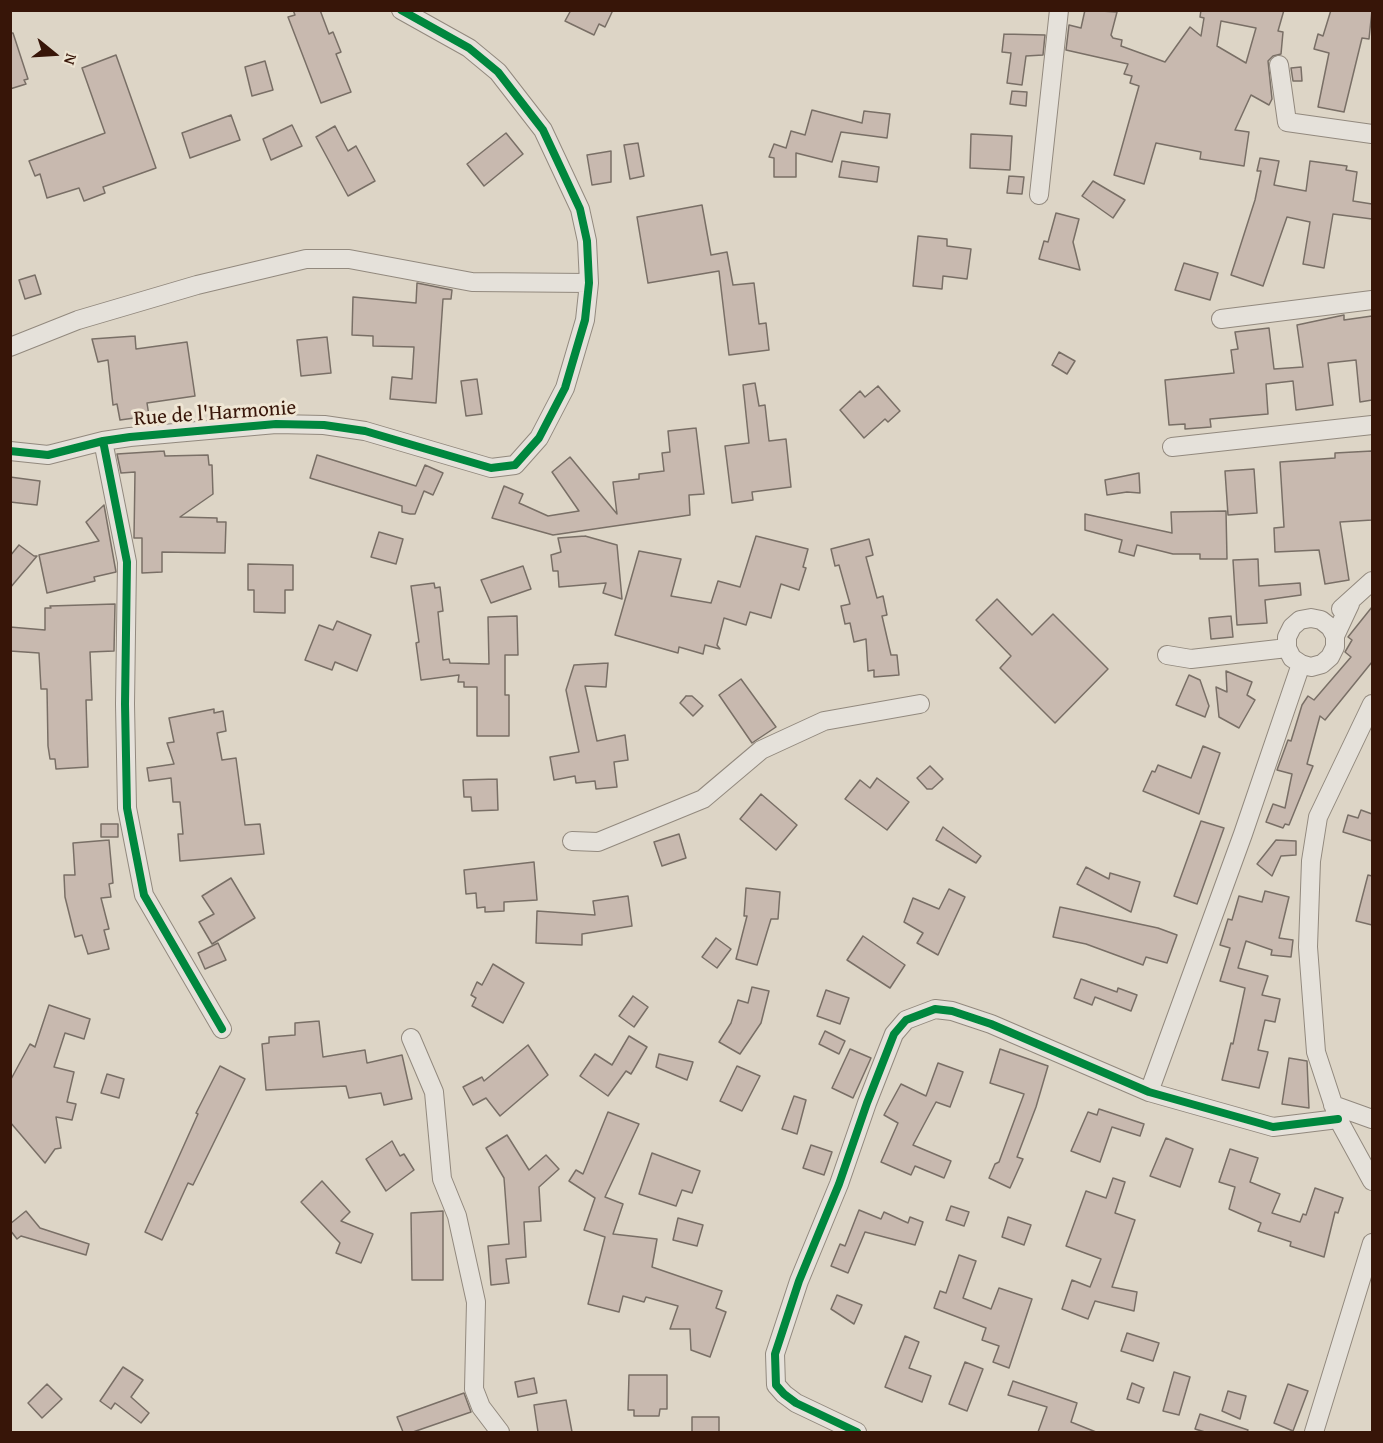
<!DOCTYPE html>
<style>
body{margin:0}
#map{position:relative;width:1383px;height:1443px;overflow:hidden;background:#ddd5c6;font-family:"Gentium Book Plus",serif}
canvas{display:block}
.frame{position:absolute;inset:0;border:12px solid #371508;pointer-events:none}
.north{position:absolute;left:24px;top:24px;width:60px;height:60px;-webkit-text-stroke:4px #efe6d4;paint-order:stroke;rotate:108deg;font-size:16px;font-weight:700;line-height:24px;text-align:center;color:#371508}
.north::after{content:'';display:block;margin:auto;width:21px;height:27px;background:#371508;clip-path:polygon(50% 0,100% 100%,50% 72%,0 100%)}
</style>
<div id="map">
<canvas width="1383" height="1443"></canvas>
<div class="frame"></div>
<div class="north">N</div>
</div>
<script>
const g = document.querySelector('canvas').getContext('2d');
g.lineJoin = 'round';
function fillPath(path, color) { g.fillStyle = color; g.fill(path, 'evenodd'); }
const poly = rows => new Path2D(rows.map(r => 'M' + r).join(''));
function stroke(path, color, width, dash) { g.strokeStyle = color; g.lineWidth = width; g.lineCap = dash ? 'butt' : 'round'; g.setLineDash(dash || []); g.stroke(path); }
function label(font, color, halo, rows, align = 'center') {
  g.font = font + ' "Gentium Book Plus",serif'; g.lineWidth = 6; g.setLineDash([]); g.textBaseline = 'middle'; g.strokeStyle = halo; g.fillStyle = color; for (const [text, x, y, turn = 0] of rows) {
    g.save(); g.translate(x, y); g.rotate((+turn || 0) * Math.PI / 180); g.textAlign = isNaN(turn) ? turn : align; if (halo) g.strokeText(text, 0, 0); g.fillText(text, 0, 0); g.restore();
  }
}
const building = poly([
 [293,10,320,10,329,34,333,32,341,52,336,54,351,92,321,103,288,17,295,15,293,10],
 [571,10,613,10,605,27,599,24,594,35,565,21,571,10],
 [1085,10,1117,12,1111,35,1113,38,1122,40,1121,46,1165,62,1190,27,1201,36,1204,18,1200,17,1201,10,1284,10,1278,31,1283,32,1281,54,1273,56,1268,61,1272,99,1269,105,1251,95,1235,130,1249,132,1244,166,1200,159,1201,152,1156,143,1144,184,1114,175,1139,86,1130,83,1132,76,1124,74,1128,64,1066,50,1069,25,1081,28,1085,10],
 [1221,21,1256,28,1246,63,1217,46,1221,21],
 [1331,10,1372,10,1369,39,1362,38,1344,112,1318,107,1329,53,1314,49,1318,34,1323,36,1331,10],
 [10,33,13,33,28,79,24,80,26,84,10,89,10,33],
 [1004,34,1045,35,1043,55,1026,56,1022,85,1007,83,1011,53,1002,52,1004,34],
 [116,55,156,168,103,187,105,193,84,201,79,188,47,198,40,174,35,176,29,161,105,133,82,68,116,55],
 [265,61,273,90,252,96,245,67,265,61],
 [1301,67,1302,81,1293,81,1291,68,1301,67],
 [1012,91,1027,92,1026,106,1010,104,1012,91],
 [812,110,862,123,864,111,890,114,887,138,841,132,832,162,796,153,796,177,774,177,774,158,769,157,774,144,786,148,791,131,805,135,812,110],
 [231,115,240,140,190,158,182,133,231,115],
 [292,125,302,146,271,160,263,139,292,125],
 [335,126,348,151,356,146,375,181,348,196,316,137,335,126],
 [506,133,523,154,484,186,467,164,506,133],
 [971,134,1012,136,1010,170,970,168,971,134],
 [638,143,644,176,630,179,624,145,638,143],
 [611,151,611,182,592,185,587,155,611,151],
 [1260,158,1279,161,1274,185,1306,191,1310,161,1347,166,1346,170,1357,172,1353,201,1372,204,1372,219,1333,214,1324,268,1303,264,1310,222,1287,217,1263,286,1231,275,1255,200,1261,171,1257,171,1260,158],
 [842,161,879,167,877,182,839,177,842,161],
 [1009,176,1024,177,1022,194,1007,193,1009,176],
 [1093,181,1125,200,1113,218,1082,196,1093,181],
 [702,205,711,255,727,252,733,285,754,283,759,324,766,323,769,350,729,355,719,271,648,283,637,217,702,205],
 [1056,213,1079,219,1073,242,1080,270,1039,259,1044,241,1048,242,1056,213],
 [918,236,947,239,947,246,971,249,967,279,943,276,942,289,913,286,918,236],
 [1184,263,1218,273,1210,300,1175,290,1184,263],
 [35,275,41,294,25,299,19,280,35,275],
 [417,283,452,290,451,299,443,299,436,403,390,399,392,377,412,379,414,347,373,346,373,336,352,335,353,297,416,303,417,283],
 [1344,315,1344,320,1372,316,1372,400,1360,402,1356,360,1328,363,1333,405,1296,410,1293,381,1266,384,1268,414,1210,419,1211,427,1185,429,1185,424,1169,425,1165,380,1234,373,1231,350,1238,349,1235,332,1269,328,1274,369,1303,367,1297,325,1344,315],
 [135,336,136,349,187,342,195,396,147,403,149,416,120,420,117,404,113,405,108,360,98,362,92,339,135,336],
 [327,337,331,373,301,376,297,340,327,337],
 [1059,352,1075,361,1067,374,1052,365,1059,352],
 [477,379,482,414,466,416,461,381,477,379],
 [755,383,759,406,765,405,769,441,786,439,791,487,752,492,753,500,732,503,725,446,749,443,743,385,755,383],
 [878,386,900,411,888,422,885,419,864,438,840,410,860,391,865,397,878,386],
 [696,428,704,494,689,495,690,515,553,535,492,518,504,486,523,494,519,503,548,516,579,511,552,472,570,457,617,514,613,482,639,479,639,474,664,471,662,453,670,452,668,431,696,428],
 [164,451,165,456,208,455,209,465,212,465,213,494,180,517,217,518,217,522,226,522,225,553,162,552,162,572,142,573,142,538,134,538,135,472,121,473,117,454,164,451],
 [1372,451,1372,520,1340,522,1349,580,1325,584,1319,550,1275,552,1274,528,1284,527,1280,462,1335,458,1335,453,1372,451],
 [317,455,416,486,425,465,443,473,433,495,424,491,415,514,410,514,402,512,402,506,310,478,317,455],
 [1254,469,1257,513,1228,515,1225,471,1254,469],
 [1139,473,1140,493,1127,492,1107,495,1105,480,1139,473],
 [10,477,40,481,37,505,10,502,10,477],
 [104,505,116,572,94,577,95,581,47,593,39,555,99,541,86,522,104,505],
 [1226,511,1227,559,1200,559,1200,554,1173,554,1137,545,1134,556,1119,552,1122,540,1085,530,1085,514,1172,533,1171,512,1226,511],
 [379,532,403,539,396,564,371,557,379,532],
 [585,536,617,545,622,599,603,593,606,583,559,587,558,571,553,571,551,555,561,552,558,538,585,536],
 [756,536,808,549,803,567,806,568,799,590,781,584,771,618,750,612,746,625,724,618,717,645,720,649,705,645,703,654,679,647,678,653,615,635,639,551,681,559,671,596,711,603,718,581,740,587,756,536],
 [869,539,873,555,866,557,877,598,883,596,887,615,882,616,891,655,897,655,899,675,874,677,874,670,868,671,866,639,854,642,850,623,845,624,841,606,850,604,839,565,835,566,831,549,869,539],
 [19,545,34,556,37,556,10,588,10,556,19,545],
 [1258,559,1259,586,1300,583,1301,595,1265,600,1267,623,1237,625,1233,560,1258,559],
 [248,564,293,565,293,590,285,590,285,613,254,612,254,590,248,590,248,564],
 [523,566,531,589,491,603,481,580,523,566],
 [434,583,435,588,440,587,443,611,438,612,443,660,449,659,450,663,489,664,488,617,517,616,518,655,505,655,505,695,509,695,509,736,477,736,477,687,464,687,464,682,458,682,459,675,421,680,416,643,419,642,411,586,434,583],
 [997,599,1032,635,1053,614,1108,669,1055,723,1000,668,1011,656,976,620,997,599],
 [115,604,114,651,90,652,92,700,86,700,88,767,56,769,55,759,50,759,48,746,47,689,41,689,39,653,10,651,10,627,45,630,45,608,51,608,50,606,115,604],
 [1372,607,1372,662,1325,720,1320,716,1307,764,1313,766,1289,825,1285,824,1283,828,1266,822,1273,804,1285,808,1292,774,1277,770,1288,740,1291,741,1302,705,1308,696,1314,700,1351,657,1345,652,1352,640,1348,637,1372,607],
 [1231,616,1233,637,1211,639,1209,618,1231,616],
 [337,621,371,635,357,671,335,662,332,670,305,660,319,625,333,630,337,621],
 [608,663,606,687,585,686,597,741,625,735,628,760,614,762,617,787,596,789,595,781,576,783,575,776,554,780,550,757,579,752,566,690,574,665,608,663],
 [1226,671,1252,682,1247,695,1255,700,1239,728,1219,717,1216,687,1227,692,1226,671],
 [1189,675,1200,680,1209,706,1205,717,1176,705,1189,675],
 [741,679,776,727,752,743,719,695,741,679],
 [686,696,692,696,703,706,693,716,680,703,686,696],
 [214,709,214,713,223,711,226,731,217,733,222,760,236,758,245,825,260,824,264,854,180,861,178,834,183,834,180,802,173,802,171,778,149,781,147,768,174,764,167,743,174,742,169,718,214,709],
 [1203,746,1220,753,1199,814,1143,791,1152,771,1155,772,1158,765,1191,778,1203,746],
 [930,766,943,779,932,789,927,789,917,778,930,766],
 [877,778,909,802,887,830,845,799,860,780,870,788,877,778],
 [497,779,498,810,472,811,471,797,464,797,463,780,497,779],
 [761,794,797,825,776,850,740,819,761,794],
 [1361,810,1372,814,1372,841,1343,832,1348,815,1358,818,1361,810],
 [1201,821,1224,828,1197,904,1174,896,1201,821],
 [101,824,118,824,118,837,101,837,101,824],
 [943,827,981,856,976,863,936,840,943,827],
 [679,834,686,858,662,866,654,842,679,834],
 [109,840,113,883,109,884,111,897,101,898,109,929,104,930,109,949,88,954,82,935,75,937,65,897,64,875,75,875,73,843,109,840],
 [1276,840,1296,841,1296,855,1281,856,1272,876,1257,864,1276,840],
 [534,862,537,900,504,902,504,911,485,912,485,907,477,908,476,893,466,894,464,870,534,862],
 [1086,867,1109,879,1110,873,1140,882,1131,912,1077,884,1086,867],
 [1368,875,1372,876,1372,925,1356,921,1368,875],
 [231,878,255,918,212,944,199,922,214,914,202,896,231,878],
 [746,888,780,892,778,919,771,919,757,965,736,959,747,916,744,916,746,888],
 [949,889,965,897,938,955,917,943,923,933,904,922,913,898,939,909,949,889],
 [1265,891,1289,897,1279,938,1293,940,1291,957,1271,955,1272,950,1246,941,1238,968,1268,976,1262,995,1280,999,1275,1022,1265,1020,1258,1050,1268,1052,1259,1088,1222,1080,1231,1043,1233,1044,1245,988,1220,981,1230,948,1220,945,1228,919,1232,920,1239,896,1262,902,1265,891],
 [628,896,632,926,582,934,582,945,536,943,537,911,595,915,593,901,628,896],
 [1060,907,1158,928,1177,935,1167,963,1146,957,1143,965,1086,944,1053,937,1060,907],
 [863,936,905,965,890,988,847,960,863,936],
 [716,938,731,949,717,968,702,957,716,938],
 [218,943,226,960,205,969,198,953,218,943],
 [493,964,524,983,503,1023,472,1006,476,998,471,995,477,982,482,985,493,964],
 [1081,979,1117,992,1118,988,1137,995,1131,1011,1095,997,1092,1005,1074,998,1081,979],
 [752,987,769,991,761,1023,740,1054,719,1042,731,1023,738,1000,748,1003,752,987],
 [826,990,849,998,840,1024,817,1016,826,990],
 [633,996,648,1007,634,1027,619,1016,633,996],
 [49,1005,90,1019,84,1039,65,1033,54,1067,74,1072,67,1102,76,1104,72,1120,56,1117,61,1148,55,1149,45,1163,10,1122,10,1081,30,1044,35,1047,49,1005],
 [319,1021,323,1057,365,1050,367,1063,402,1055,412,1099,384,1105,381,1093,349,1098,346,1086,266,1090,262,1044,269,1043,269,1037,295,1035,295,1023,319,1021],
 [825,1031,845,1041,839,1054,819,1044,825,1031],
 [629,1036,647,1047,631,1074,626,1071,608,1096,580,1076,595,1054,612,1065,629,1036],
 [528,1045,548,1075,500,1116,486,1098,473,1105,463,1087,482,1077,484,1081,528,1045],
 [850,1049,871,1058,853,1098,832,1088,850,1049],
 [1000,1049,1048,1066,1036,1107,1017,1157,1023,1159,1010,1188,989,1178,995,1164,999,1162,1024,1094,990,1083,1000,1049],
 [659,1054,693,1062,687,1080,656,1067,659,1054],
 [1289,1058,1307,1061,1309,1108,1282,1104,1289,1058],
 [938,1063,963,1072,950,1107,936,1102,913,1145,951,1161,944,1178,915,1166,911,1175,881,1162,898,1123,884,1115,901,1084,926,1096,938,1063],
 [220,1066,245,1079,193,1185,188,1183,162,1240,145,1232,198,1114,196,1113,220,1066],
 [737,1066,760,1076,742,1111,720,1101,737,1066],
 [107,1074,124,1079,119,1098,101,1093,107,1074],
 [794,1096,806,1100,797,1134,782,1129,794,1096],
 [1099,1109,1144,1124,1140,1136,1112,1127,1100,1162,1071,1151,1088,1112,1097,1115,1099,1109],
 [608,1112,639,1124,605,1197,623,1204,613,1234,657,1239,652,1267,722,1291,716,1308,726,1312,710,1357,691,1350,690,1329,670,1329,678,1306,646,1297,644,1302,623,1296,619,1312,588,1304,605,1237,584,1230,595,1198,569,1181,576,1170,583,1174,608,1112],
 [507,1135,529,1170,546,1155,559,1169,539,1187,541,1221,524,1222,526,1257,506,1259,509,1283,491,1285,488,1246,509,1244,504,1178,486,1148,507,1135],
 [1166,1138,1193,1149,1180,1187,1150,1176,1166,1138],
 [392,1141,400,1156,404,1154,414,1170,386,1191,366,1159,392,1141],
 [811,1145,832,1152,824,1175,803,1168,811,1145],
 [1230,1149,1258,1158,1250,1182,1280,1194,1272,1213,1300,1222,1303,1214,1306,1215,1315,1188,1343,1198,1338,1213,1335,1212,1324,1257,1290,1246,1291,1242,1258,1231,1261,1223,1229,1209,1235,1187,1219,1182,1230,1149],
 [652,1153,700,1171,692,1193,682,1190,676,1206,639,1194,652,1153],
 [1113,1178,1125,1182,1115,1213,1135,1220,1112,1287,1137,1292,1134,1311,1095,1301,1088,1319,1062,1309,1072,1280,1090,1287,1101,1259,1066,1246,1086,1191,1106,1198,1113,1178],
 [322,1181,350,1212,341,1221,373,1234,361,1263,336,1253,340,1243,301,1202,322,1181],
 [951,1206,969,1212,964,1226,946,1220,951,1206],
 [859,1210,881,1219,884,1212,908,1223,910,1217,923,1222,915,1245,865,1232,848,1273,831,1266,840,1244,845,1246,859,1210],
 [26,1211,40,1228,89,1244,86,1255,21,1236,17,1239,10,1230,10,1224,26,1211],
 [443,1211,443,1280,412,1280,411,1213,443,1211],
 [1008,1217,1031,1225,1024,1245,1002,1237,1008,1217],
 [678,1218,703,1225,697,1246,673,1240,678,1218],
 [959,1255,976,1261,963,1298,991,1309,999,1288,1032,1299,1009,1368,993,1362,999,1346,982,1340,986,1328,934,1308,940,1291,946,1293,959,1255],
 [837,1295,862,1305,854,1324,831,1309,837,1295],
 [1127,1333,1159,1343,1153,1361,1121,1351,1127,1333],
 [905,1336,919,1342,909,1368,931,1376,922,1402,885,1387,905,1336],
 [965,1362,983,1369,967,1411,949,1404,965,1362],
 [123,1367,143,1380,131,1397,149,1413,141,1423,115,1403,111,1409,100,1401,123,1367],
 [1174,1372,1190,1377,1179,1415,1163,1411,1174,1372],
 [629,1375,667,1375,667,1409,660,1409,659,1416,634,1416,634,1410,628,1410,629,1375],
 [534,1378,537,1393,518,1397,515,1382,534,1378],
 [1013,1381,1077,1403,1071,1422,1096,1432,1038,1432,1047,1407,1008,1395,1013,1381],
 [1132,1383,1144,1388,1139,1403,1127,1399,1132,1383],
 [47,1384,62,1399,42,1418,28,1403,47,1384],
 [1288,1384,1308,1391,1293,1431,1274,1423,1288,1384],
 [1228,1391,1246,1396,1240,1419,1222,1411,1228,1391],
 [464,1393,471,1412,413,1432,403,1432,397,1417,464,1393],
 [566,1400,572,1432,538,1432,534,1405,566,1400],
 [1200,1414,1248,1430,1247,1432,1205,1432,1195,1429,1200,1414],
 [692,1417,719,1417,719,1432,692,1432,692,1417]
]);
fillPath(building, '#c8b9af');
stroke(building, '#796f66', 1.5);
const minor = poly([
 [1279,65,1287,122,1372,134],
 [1039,195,1059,10],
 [1221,319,1372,300],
 [10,347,78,320,197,285,306,259,349,259,472,282,589,283],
 [103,441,127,562,125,704,127,808,144,895,222,1029],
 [1172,447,1372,425],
 [10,451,48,455,103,441,130,437,276,424,324,425,365,431,491,468,515,465,539,438,565,388,585,320,589,283,587,241,580,209,543,130,498,72,469,48,401,10],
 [1341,609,1372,581],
 [1335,636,1330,627,1321,620,1311,618,1300,620,1292,627,1287,637,1287,648,1292,658,1301,664,1311,667,1322,664,1330,657,1335,647,1335,636,1350,604],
 [1167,655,1191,659,1287,648],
 [1372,704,1318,817,1311,861,1308,947,1316,1052,1338,1119,1372,1181],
 [572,841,598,842,703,799,761,750,824,721,920,704],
 [411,1038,434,1092,442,1179,457,1216,476,1302,474,1389,481,1407,500,1432],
 [1149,1092,1243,834,1301,664],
 [1333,1105,1372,1119],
 [857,1432,796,1403,784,1394,776,1385,775,1354,799,1281,839,1184,867,1103,894,1034,906,1020,935,1009,952,1011,991,1024,1149,1092,1273,1127,1338,1119],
 [1314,1432,1372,1243]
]);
stroke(minor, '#92897e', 20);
stroke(minor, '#e5e1da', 18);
stroke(poly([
 [103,441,127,562,125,704,127,808,144,895,222,1029],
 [10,451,48,455,103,441,130,437,276,424,324,425,365,431,491,468,515,465,539,438,565,388,585,320,589,283,587,241,580,209,543,130,498,72,469,48,401,10],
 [857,1432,796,1403,784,1394,776,1385,775,1354,799,1281,839,1184,867,1103,894,1034,906,1020,935,1009,952,1011,991,1024,1149,1092,1273,1127,1338,1119]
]), '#00873e', 8);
label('21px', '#371508', '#efe6d4', [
 ["Rue de l'Harmonie",215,414,-4]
]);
</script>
